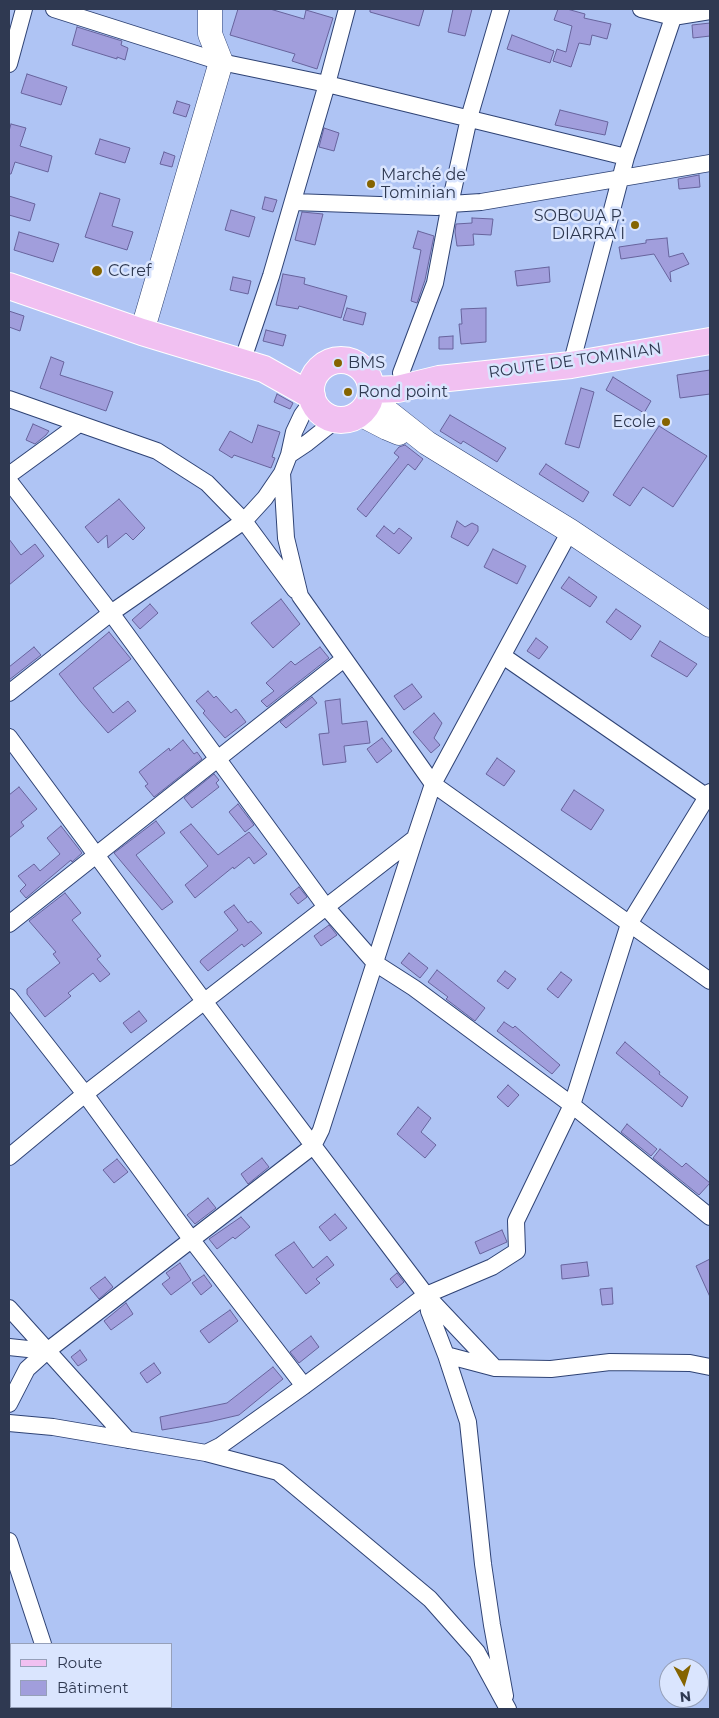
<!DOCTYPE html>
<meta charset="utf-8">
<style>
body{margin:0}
#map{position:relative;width:719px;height:1718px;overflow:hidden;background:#afc4f4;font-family:Montserrat,sans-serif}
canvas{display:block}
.frame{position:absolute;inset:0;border:10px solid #2f3951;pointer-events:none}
.legend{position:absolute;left:10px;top:1643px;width:162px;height:65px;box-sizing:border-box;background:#dae5fe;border:1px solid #96a0b9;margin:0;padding:6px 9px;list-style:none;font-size:15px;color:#2f3951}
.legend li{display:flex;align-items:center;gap:10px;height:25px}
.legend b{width:25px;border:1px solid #96a0b9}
.north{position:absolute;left:659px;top:1658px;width:50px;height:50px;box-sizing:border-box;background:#dae5fe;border:1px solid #96a0b9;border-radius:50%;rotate:174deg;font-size:14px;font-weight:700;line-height:20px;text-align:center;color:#2f3951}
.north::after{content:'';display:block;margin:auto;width:18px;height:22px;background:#856400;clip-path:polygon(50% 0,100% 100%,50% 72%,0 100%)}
</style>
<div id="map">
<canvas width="719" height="1718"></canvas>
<div class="frame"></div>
<ul class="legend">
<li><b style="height:6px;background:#f1c0f1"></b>Route</li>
<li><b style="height:14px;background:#a19edc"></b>Bâtiment</li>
</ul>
<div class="north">N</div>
</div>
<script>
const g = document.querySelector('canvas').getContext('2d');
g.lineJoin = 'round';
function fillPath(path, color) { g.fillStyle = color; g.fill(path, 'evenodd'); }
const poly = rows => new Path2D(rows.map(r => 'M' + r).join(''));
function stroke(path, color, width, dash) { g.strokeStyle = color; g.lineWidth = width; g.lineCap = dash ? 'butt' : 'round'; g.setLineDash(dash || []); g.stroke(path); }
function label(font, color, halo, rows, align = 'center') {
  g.font = font + ' Montserrat,sans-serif'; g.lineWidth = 5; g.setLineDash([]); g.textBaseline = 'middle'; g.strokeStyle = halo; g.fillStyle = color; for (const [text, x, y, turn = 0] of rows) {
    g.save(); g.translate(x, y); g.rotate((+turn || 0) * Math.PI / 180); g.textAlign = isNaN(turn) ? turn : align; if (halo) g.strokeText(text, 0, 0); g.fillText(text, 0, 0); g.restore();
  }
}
const building = poly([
 [238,9,270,9,304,19,306,10,333,18,317,69,292,61,295,54,230,35,238,9],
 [370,9,424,9,419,26,370,12,370,9],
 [453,9,472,9,465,36,448,32,453,9],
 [558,9,567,9,585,14,584,18,611,24,607,39,592,35,590,45,579,43,571,67,553,61,557,49,566,52,572,26,554,20,558,9],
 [710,23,710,36,693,38,692,25,710,23],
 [77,27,122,41,121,45,128,48,125,60,117,57,117,59,72,45,77,27],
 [512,35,554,51,550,63,507,49,512,35],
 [27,74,67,87,61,105,21,93,27,74],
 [177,101,190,105,186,117,173,113,177,101],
 [560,110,608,122,605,135,555,125,560,110],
 [11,124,26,128,20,146,52,156,48,172,15,162,11,174,9,174,9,131,11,124],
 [324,128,339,133,334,151,319,147,324,128],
 [100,139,130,148,125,163,95,154,100,139],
 [164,152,175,156,172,167,160,164,164,152],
 [699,175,700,187,679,189,678,179,699,175],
 [100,193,120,199,112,226,133,232,127,250,85,237,100,193],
 [9,196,35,204,30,221,9,215,9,196],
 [265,197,277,200,273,212,262,209,265,197],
 [231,210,255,217,249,237,225,230,231,210],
 [302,212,323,214,315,245,295,240,302,212],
 [472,218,493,219,491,235,473,234,474,245,457,246,455,232,456,224,472,223,472,218],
 [418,231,434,236,425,280,417,303,411,301,421,250,413,248,418,231],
 [19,232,59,244,53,262,14,250,19,232],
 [667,238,669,257,683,253,689,264,670,272,671,282,654,254,621,259,619,247,646,243,646,240,667,238],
 [549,267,550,282,517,286,515,271,549,267],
 [283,274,305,278,304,284,347,296,341,318,299,306,298,309,276,305,283,274],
 [233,277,251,281,248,294,230,290,233,277],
 [347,308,366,313,363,325,343,320,347,308],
 [486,308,486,342,461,344,459,324,462,324,461,309,486,308],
 [9,311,24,316,20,331,9,327,9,311],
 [266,330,286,335,283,346,263,341,266,330],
 [453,336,453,349,439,349,439,337,453,336],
 [51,357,64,362,60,375,113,392,106,411,40,388,51,357],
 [710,370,710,394,680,398,677,375,710,370],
 [613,377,651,401,644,413,606,390,613,377],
 [581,388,594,392,579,448,565,444,581,388],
 [277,394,293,403,290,409,274,402,277,394],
 [450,415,506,448,497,462,463,441,461,444,440,431,450,415],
 [33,424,49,431,46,435,35,444,26,440,33,424],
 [258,425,280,432,272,457,275,458,271,468,234,455,232,458,219,450,230,431,252,443,258,425],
 [659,426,707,456,673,507,643,487,630,506,613,495,659,426],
 [405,445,423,459,415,470,408,464,366,517,357,509,399,457,394,453,399,447,405,445],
 [546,464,589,492,583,502,539,474,546,464],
 [119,499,145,528,133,540,126,533,108,548,107,535,98,543,85,527,119,499],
 [457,521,465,527,472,523,478,526,478,531,468,546,451,537,457,521],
 [384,526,394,534,399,528,412,538,399,554,376,536,384,526],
 [9,539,21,555,35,544,44,556,9,585,9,539],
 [493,549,526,566,517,584,484,567,493,549],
 [569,577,597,597,590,607,561,588,569,577],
 [281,599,300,624,273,648,251,623,281,599],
 [150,604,158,613,140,629,132,620,150,604],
 [616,609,641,626,631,640,606,622,616,609],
 [109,632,131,659,93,688,113,713,128,701,136,711,108,733,81,702,59,674,109,632],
 [536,638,548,647,539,659,527,651,536,638],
 [660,641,697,664,687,677,651,656,660,641],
 [34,647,41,655,9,680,9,667,34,647],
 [320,647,329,658,267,707,261,701,274,691,266,683,291,661,295,665,320,647],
 [412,684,422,697,404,710,394,696,412,684],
 [208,691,214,698,216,696,231,713,236,709,246,722,225,738,203,713,205,711,196,701,208,691],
 [312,697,317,703,286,728,280,722,312,697],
 [340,699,342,724,367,721,370,743,344,746,346,762,323,765,319,734,329,733,325,701,340,699],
 [434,713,442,723,434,738,440,745,431,753,413,732,434,713],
 [382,738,392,751,377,763,367,749,382,738],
 [183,740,194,754,197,752,202,759,154,797,145,786,148,784,139,772,169,748,170,751,183,740],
 [497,758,515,771,504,786,486,774,497,758],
 [214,774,219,780,216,783,219,787,192,808,184,798,214,774],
 [19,787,37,809,21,822,24,826,9,838,9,795,19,787],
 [574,790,604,810,591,830,561,810,574,790],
 [238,804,254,825,245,832,229,812,238,804],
 [156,821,165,833,136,855,173,902,162,910,114,853,156,821],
 [191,824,218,855,249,832,267,854,254,864,249,857,234,869,233,867,195,898,185,885,208,866,180,832,191,824],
 [61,826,82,853,72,862,71,860,26,898,20,891,26,885,18,876,34,864,40,871,60,854,47,838,61,826],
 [299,887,307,897,298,904,290,894,299,887],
 [65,893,81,913,72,920,101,956,97,959,110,974,100,982,93,973,68,993,71,996,45,1017,27,994,27,989,60,963,53,954,56,952,29,921,65,893],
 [234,905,248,923,251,921,262,933,244,947,242,944,208,971,200,962,201,960,238,930,224,912,234,905],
 [329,925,337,935,321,946,314,936,329,925],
 [409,953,428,968,420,978,401,963,409,953],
 [437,970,485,1008,475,1021,446,999,448,997,428,982,437,970],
 [505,971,516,979,508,989,497,981,505,971],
 [561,972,572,980,558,998,547,989,561,972],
 [139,1011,147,1021,131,1033,123,1023,139,1011],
 [504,1022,513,1028,515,1026,560,1065,552,1074,497,1031,504,1022],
 [625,1042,660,1072,659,1074,688,1097,682,1107,616,1053,625,1042],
 [508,1085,519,1095,508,1107,497,1097,508,1085],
 [418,1107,431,1118,421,1132,436,1145,425,1158,397,1134,418,1107],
 [627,1124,657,1149,651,1156,621,1132,627,1124],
 [660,1149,682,1167,686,1163,710,1183,699,1195,653,1158,660,1149],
 [262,1158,269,1167,248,1184,241,1174,262,1158],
 [117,1159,128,1172,114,1183,103,1170,117,1159],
 [208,1198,216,1208,195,1224,187,1215,208,1198],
 [335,1214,347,1228,330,1241,319,1227,335,1214],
 [241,1217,250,1227,235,1239,233,1237,217,1249,209,1239,241,1217],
 [502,1230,507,1242,480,1254,475,1242,502,1230],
 [294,1242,313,1268,327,1256,334,1265,316,1279,320,1283,306,1294,275,1255,294,1242],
 [710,1259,710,1297,696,1266,710,1259],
 [587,1262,589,1276,562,1279,561,1265,587,1262],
 [180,1263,191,1280,171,1295,162,1284,170,1278,166,1273,180,1263],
 [397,1273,404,1282,397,1288,390,1279,397,1273],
 [204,1275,212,1286,201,1295,192,1283,204,1275],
 [105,1277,113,1287,99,1299,90,1288,105,1277],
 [612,1288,613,1304,602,1305,600,1289,612,1288],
 [126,1303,133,1314,111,1330,104,1321,126,1303],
 [230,1310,238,1321,209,1343,200,1331,230,1310],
 [311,1336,319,1347,299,1363,290,1352,311,1336],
 [80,1350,87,1360,78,1366,71,1357,80,1350],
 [154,1363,161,1373,147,1383,140,1373,154,1363],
 [273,1367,283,1379,239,1415,209,1422,162,1430,160,1417,227,1403,273,1367]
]);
fillPath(building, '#a19edc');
stroke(building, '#67639c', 1);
const street = poly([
 [54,9,221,62,327,84,626,157],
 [641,9,673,17,710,11],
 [9,64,24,9],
 [293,202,437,207,450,204,481,202,710,163],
 [242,362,271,276,327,84,347,9],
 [571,365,626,157,676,9],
 [401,373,435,283,450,204,469,118,501,9],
 [9,399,157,451,207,483,244,521,295,590],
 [289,455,307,443,336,420],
 [282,473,286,538,300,596,433,784,710,981],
 [9,475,79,424],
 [9,481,111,613,326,907,375,963,414,988,572,1105,710,1217],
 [503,656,707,797],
 [9,693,111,613,244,521,265,498,282,473,289,455,294,432,302,415,313,400],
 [9,737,204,1001,426,1295,495,1368],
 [9,924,344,659],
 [9,997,85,1094,191,1239,304,1386],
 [9,1157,85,1094,415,838,433,784,570,531],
 [427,1297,429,1311,446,1355,468,1422,483,1564,492,1625,505,1696],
 [9,1308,128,1440],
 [9,1347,47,1351],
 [446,1355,495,1368,551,1369,610,1362,690,1363,710,1367],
 [9,1404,27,1369,47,1351,313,1146,321,1130,415,838],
 [9,1423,53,1427,206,1453,278,1472,430,1599,477,1652,508,1709],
 [206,1453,220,1446,304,1386,426,1295,492,1267,517,1251,516,1221,572,1105,629,924,710,792],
 [9,1541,43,1644],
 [73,1707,74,1709]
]);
const secondary = poly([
 [142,332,221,62,210,34,210,9],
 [370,398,427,443,570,531,710,625],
 [360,414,387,428,399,433]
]);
const primary = poly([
 [9,286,142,332,264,369,312,396],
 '311 390a30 30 0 1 1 60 0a30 30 0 1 1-60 0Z',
 [371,390,398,389,439,379,571,365,710,341]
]);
stroke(street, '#2f4375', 18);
stroke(secondary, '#2f4375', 25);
stroke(primary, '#fff', 28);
stroke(street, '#fff', 16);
stroke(secondary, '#fff', 24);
stroke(primary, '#f1c0f1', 26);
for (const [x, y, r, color] of [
 [371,184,5,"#856400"],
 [635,225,5,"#856400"],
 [97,271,6,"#856400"],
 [338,363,5,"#856400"],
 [348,392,5,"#856400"],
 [666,422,5,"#856400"]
]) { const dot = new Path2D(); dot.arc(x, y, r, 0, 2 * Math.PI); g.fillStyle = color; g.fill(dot); stroke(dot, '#dae5fe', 2); }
label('16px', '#2f3951', '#dae5fe', [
 ["Marché de",381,175],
 ["Tominian",381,193],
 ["SOBOUA P.",625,216,"right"],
 ["DIARRA I",625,234,"right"],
 ["CCref",108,271],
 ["BMS",348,363],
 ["Rond point",358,392],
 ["Ecole",656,422,"right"]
], 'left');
label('16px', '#2f3951', '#dae5fe', [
 ["ROUTE DE TOMINIAN",575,361,-8]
]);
</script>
